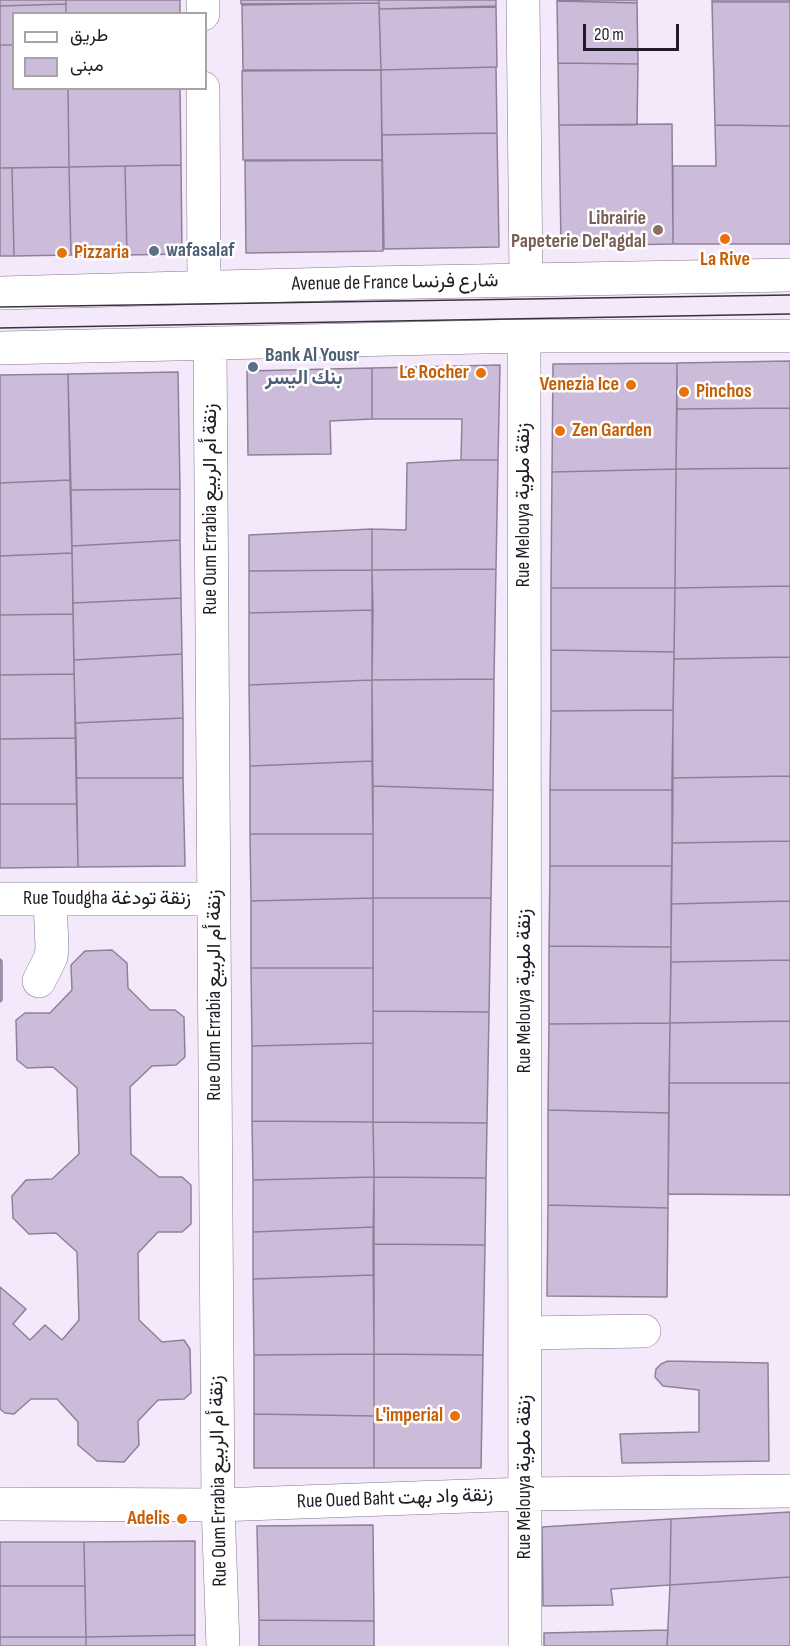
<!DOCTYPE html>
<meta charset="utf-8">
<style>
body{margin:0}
#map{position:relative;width:790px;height:1646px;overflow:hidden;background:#f4e9fb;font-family:"Sofia Sans Condensed",Vazirmatn,sans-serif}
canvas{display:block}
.legend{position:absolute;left:12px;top:12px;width:195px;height:78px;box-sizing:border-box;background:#fff;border:2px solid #a6a4a8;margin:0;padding:8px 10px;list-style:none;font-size:18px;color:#211b25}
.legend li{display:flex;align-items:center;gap:12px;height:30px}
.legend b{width:30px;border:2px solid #a6a4a8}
.scale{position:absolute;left:583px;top:24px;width:96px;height:27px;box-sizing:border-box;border:3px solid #211b25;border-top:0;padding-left:8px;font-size:18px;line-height:21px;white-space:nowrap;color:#211b25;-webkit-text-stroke:4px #fff;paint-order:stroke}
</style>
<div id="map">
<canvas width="790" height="1646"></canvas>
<ul class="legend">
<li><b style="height:8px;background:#fff"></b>طريق</li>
<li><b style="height:16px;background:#cdbcd9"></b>مبنى</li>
</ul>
<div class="scale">20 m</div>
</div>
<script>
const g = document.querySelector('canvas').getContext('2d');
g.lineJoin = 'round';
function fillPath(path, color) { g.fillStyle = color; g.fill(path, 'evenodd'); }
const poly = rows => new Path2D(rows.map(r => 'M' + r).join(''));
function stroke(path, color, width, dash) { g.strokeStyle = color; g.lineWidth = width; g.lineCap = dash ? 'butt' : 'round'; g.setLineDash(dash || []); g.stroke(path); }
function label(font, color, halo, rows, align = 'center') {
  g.font = font + ' "Sofia Sans Condensed",Vazirmatn,sans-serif'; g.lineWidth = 5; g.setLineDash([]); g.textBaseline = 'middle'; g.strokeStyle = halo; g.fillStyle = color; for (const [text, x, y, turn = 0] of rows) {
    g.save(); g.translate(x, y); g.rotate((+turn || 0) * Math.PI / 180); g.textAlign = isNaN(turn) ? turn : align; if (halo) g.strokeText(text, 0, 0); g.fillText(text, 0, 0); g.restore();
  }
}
const building = poly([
 [0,0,66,0,66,4,0,6,0,0],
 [66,0,180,0,180,14,66,14,66,0],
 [241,0,379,0,379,3,241,4,241,0],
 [379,0,496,0,496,6,379,9,379,0],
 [557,0,637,0,637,3,557,1,557,0],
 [712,0,790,0,790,2,712,2,712,0],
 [557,1,637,3,638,64,558,63,557,1],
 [712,2,790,2,790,126,715,125,712,2],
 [379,3,381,70,243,70,242,5,379,3],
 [66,4,66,14,14,14,14,45,0,45,0,6,66,4],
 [496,7,497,67,381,70,379,9,496,7],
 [0,45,14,45,14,88,68,88,69,167,0,168,0,45],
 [558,63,638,64,637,125,559,125,558,63],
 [496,67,497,133,382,135,381,70,496,67],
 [381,70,382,160,243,160,242,71,381,70],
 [68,88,180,88,181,165,69,167,68,88],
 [672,124,673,244,561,246,559,125,672,124],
 [715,125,790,126,790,244,673,244,673,166,716,166,715,125],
 [497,133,499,247,384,249,382,135,497,133],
 [382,160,383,251,246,253,245,161,382,160],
 [181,165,182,254,127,255,125,166,181,165],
 [125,166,127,255,71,255,69,167,125,166],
 [69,167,71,255,14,256,12,168,69,167],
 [0,168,12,168,14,256,0,256,0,168],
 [790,361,790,408,677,409,677,363,790,361],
 [677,363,676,469,552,472,553,364,677,363],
 [500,365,498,460,461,460,462,419,372,419,372,368,500,365],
 [372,368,372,419,330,421,331,454,248,455,247,371,372,368],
 [178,372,180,489,71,490,68,374,178,372],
 [68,374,70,480,0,483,0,375,68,374],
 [790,408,790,468,676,469,677,409,790,408],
 [461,460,498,460,496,569,372,570,372,529,406,530,407,463,461,460],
 [790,468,790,586,675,588,676,469,790,468],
 [676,469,675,588,551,588,552,472,676,469],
 [70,480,72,553,0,556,0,483,70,480],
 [180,489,180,540,72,546,71,490,180,489],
 [372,529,372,570,249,571,249,535,372,529],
 [180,540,181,598,73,603,72,546,180,540],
 [72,553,73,614,0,615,0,556,72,553],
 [496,569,494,679,372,680,372,570,496,569],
 [372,570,373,610,249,613,249,571,372,570],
 [790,586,790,657,674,659,675,588,790,586],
 [551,588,675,588,674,652,551,650,551,588],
 [181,598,182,654,74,660,73,603,181,598],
 [373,610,372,680,249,685,249,613,373,610],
 [73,614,74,674,0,675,0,615,73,614],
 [551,650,674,652,673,710,551,711,551,650],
 [182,654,183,718,75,723,74,660,182,654],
 [790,657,790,776,672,778,674,659,790,657],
 [74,674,76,738,0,739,0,675,74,674],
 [494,679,493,790,373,786,372,680,494,679],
 [372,680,372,761,250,766,249,685,372,680],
 [673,710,673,790,550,790,551,711,673,710],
 [183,718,183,778,76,778,75,723,183,718],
 [76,738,77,804,0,804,0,739,76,738],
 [372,761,373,834,250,834,250,766,372,761],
 [790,776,790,841,672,843,672,778,790,776],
 [76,778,183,778,185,866,78,867,76,778],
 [373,786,493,790,491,898,373,898,373,786],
 [550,790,673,790,672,866,550,866,550,790],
 [0,804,77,804,78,867,0,868,0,804],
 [250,834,373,834,373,898,251,901,250,834],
 [790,841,790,901,671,904,672,843,790,841],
 [550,866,672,866,671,947,549,946,550,866],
 [373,898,373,968,251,968,251,901,373,898],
 [373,898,491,898,489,1012,373,1011,373,898],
 [790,901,790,960,671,962,671,904,790,901],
 [549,946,671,947,670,1023,549,1024,549,946],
 [112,950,127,963,128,988,150,1010,175,1010,184,1017,185,1057,176,1065,152,1066,130,1087,131,1154,159,1177,182,1177,191,1185,191,1224,182,1232,158,1232,138,1253,139,1320,162,1342,184,1340,190,1349,191,1393,184,1399,158,1400,138,1421,139,1445,124,1462,97,1461,78,1445,78,1422,57,1399,31,1399,14,1414,5,1413,0,1409,0,1287,26,1309,13,1324,30,1340,45,1325,62,1340,79,1320,77,1252,56,1233,29,1234,13,1218,12,1196,26,1180,52,1179,79,1154,77,1088,53,1067,27,1068,17,1060,16,1020,25,1013,50,1013,72,990,71,965,85,951,112,950],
 [0,959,2,961,2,1000,0,1002,0,959],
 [790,960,790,1021,670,1023,671,962,790,960],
 [251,968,373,968,373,1043,252,1046,251,968],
 [373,1011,489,1012,487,1123,373,1122,373,1011],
 [790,1021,790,1083,669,1083,670,1023,790,1021],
 [670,1023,669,1113,548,1110,549,1024,670,1023],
 [373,1043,373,1122,252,1121,252,1046,373,1043],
 [669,1083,790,1083,790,1195,668,1194,669,1083],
 [548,1110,669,1113,668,1208,548,1205,548,1110],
 [252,1121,373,1122,374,1177,253,1180,252,1121],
 [373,1122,487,1123,486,1178,374,1177,373,1122],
 [374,1177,486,1178,485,1245,373,1244,374,1177],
 [374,1177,374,1227,253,1232,253,1180,374,1177],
 [548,1205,668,1208,667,1297,547,1296,548,1205],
 [374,1227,374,1275,253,1279,253,1232,374,1227],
 [373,1244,485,1245,483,1355,374,1354,373,1244],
 [374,1275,374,1354,254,1355,253,1279,374,1275],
 [374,1354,483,1355,481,1468,374,1468,374,1354],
 [374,1354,374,1416,254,1414,254,1355,374,1354],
 [668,1361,768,1363,769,1461,622,1463,620,1434,699,1432,699,1390,663,1386,655,1377,656,1369,661,1364,668,1361],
 [254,1414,374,1416,374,1468,254,1468,254,1414],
 [790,1512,790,1577,670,1585,671,1519,790,1512],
 [671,1519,670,1585,611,1589,613,1605,543,1606,542,1527,671,1519],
 [373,1525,374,1621,259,1620,257,1526,373,1525],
 [195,1541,195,1635,86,1637,84,1542,195,1541],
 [0,1542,84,1542,85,1586,0,1586,0,1542],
 [790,1577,790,1646,667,1646,670,1585,790,1577],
 [0,1586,85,1586,86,1637,0,1637,0,1586],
 [259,1620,374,1621,374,1646,259,1646,259,1620],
 [668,1630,667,1646,544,1646,544,1633,668,1630],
 [195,1635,195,1646,86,1646,86,1637,195,1635],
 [0,1637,86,1637,86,1646,0,1646,0,1637]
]);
fillPath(building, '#cdbcd9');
stroke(building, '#8f809a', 1.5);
const minor = poly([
 [203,0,203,14],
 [523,0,526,280],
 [203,88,204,287],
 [0,293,370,283,790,275],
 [524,336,525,1646],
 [210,343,218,1505,223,1646],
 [0,348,524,336,790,336],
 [0,899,214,899],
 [39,981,51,957,52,948,50,899],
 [525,1333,644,1331],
 [0,1504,218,1505,525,1494,790,1491]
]);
stroke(minor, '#84748e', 34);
stroke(minor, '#fff', 33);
stroke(poly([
 [0,307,790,295],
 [0,328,790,314]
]), '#38313c', 1.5);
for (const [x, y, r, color] of [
 [658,230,6,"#8d6e63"],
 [725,239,6,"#e8710a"],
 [154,251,6,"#5c6f8a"],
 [62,253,6,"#e8710a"],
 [253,367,6,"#5c6f8a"],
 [481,373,6,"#e8710a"],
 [631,385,6,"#e8710a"],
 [684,392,6,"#e8710a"],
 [560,431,6,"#e8710a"],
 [455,1416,6,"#e8710a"],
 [182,1519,6,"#e8710a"]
]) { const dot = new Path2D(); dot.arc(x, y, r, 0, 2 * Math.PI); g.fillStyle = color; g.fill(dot); stroke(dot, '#fff', 2); }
label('bold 20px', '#785e54', '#fff', [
 ["Librairie",646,219],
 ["Papeterie Del'agdal",646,242]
], 'right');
label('bold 20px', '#4e5e75', '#fff', [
 ["wafasalaf",166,251],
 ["Bank Al Yousr",265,356],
 ["بنك اليسر",265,379]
], 'left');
label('bold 20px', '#c56008', '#fff', [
 ["Pizzaria",74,253,"left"],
 ["La Rive",725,260,"center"],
 ["Le Rocher",469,373],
 ["Venezia Ice",619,385],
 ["Pinchos",696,392,"left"],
 ["Zen Garden",572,431,"left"],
 ["L'imperial",443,1416],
 ["Adelis",170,1519]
], 'right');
label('20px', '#211b25', '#fff', [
 ["Avenue de France شارع فرنسا",395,283,-1],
 ["Rue Melouya زنقة ملوية",524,505,-90],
 ["Rue Oum Errabia زنقة أم الربيع",211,509,-90],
 ["Rue Toudgha زنقة تودغة",107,899],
 ["Rue Melouya زنقة ملوية",525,991,-90],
 ["Rue Oum Errabia زنقة أم الربيع",215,995,-90],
 ["Rue Melouya زنقة ملوية",525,1477,-90],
 ["Rue Oum Errabia زنقة أم الربيع",219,1481,-91],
 ["Rue Oued Baht زنقة واد بهت",395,1499,-2]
]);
</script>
